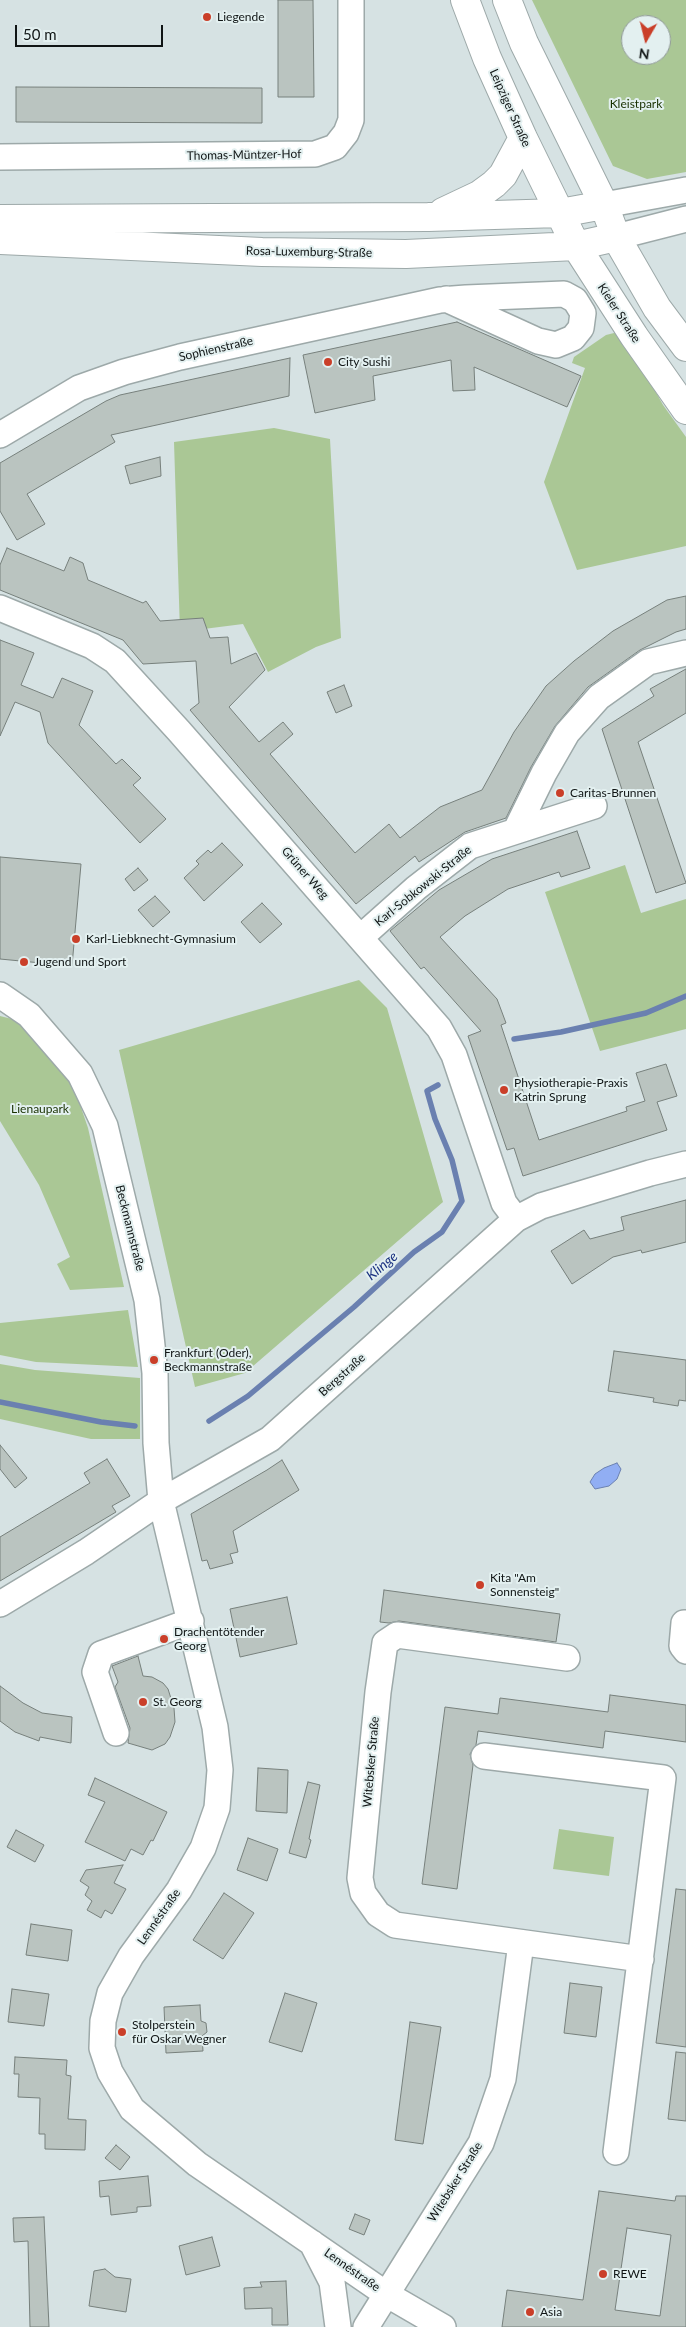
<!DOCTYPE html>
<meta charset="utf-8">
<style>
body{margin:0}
#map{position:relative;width:686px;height:2327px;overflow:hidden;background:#d6e2e3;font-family:Lato,sans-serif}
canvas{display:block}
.north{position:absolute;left:621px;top:15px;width:50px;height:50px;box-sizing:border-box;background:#e3f0f0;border:1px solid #8f9898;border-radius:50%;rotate:188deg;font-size:14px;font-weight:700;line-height:20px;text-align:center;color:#101515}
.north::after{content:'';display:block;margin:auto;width:18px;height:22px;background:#ca3f29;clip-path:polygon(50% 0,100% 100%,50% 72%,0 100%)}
.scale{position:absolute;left:15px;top:25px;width:148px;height:22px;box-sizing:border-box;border:2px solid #101515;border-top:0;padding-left:6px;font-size:15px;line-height:18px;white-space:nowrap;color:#101515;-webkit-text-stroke:4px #e3f0f0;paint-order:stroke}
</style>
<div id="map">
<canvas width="686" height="2327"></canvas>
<div class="north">N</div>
<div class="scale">50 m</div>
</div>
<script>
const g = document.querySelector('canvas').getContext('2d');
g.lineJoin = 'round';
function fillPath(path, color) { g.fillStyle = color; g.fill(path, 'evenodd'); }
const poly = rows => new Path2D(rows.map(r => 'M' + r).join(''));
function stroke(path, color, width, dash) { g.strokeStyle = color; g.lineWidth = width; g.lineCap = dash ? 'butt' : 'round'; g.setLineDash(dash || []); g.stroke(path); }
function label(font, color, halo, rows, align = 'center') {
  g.font = font + ' Lato,sans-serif'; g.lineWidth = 4; g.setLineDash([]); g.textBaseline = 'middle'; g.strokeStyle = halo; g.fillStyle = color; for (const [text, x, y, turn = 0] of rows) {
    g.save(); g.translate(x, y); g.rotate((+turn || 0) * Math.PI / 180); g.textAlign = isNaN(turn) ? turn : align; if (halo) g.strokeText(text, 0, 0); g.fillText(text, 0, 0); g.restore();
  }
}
fillPath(poly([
 [532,0,686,0,686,172,647,179,613,166],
 [631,25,661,25,661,55,631,55],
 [622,331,663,405,686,437,686,546,577,570,544,482,585,368,572,363,574,357,606,335],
 [274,428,330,439,341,638,316,647,268,672,243,624,180,632,174,442],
 [625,865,641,913,686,899,686,1029,600,1051,545,892],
 [359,980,387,1008,443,1202,245,1373,195,1387,119,1050],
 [0,1016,24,1022,71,1078,88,1128,124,1287,70,1290,57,1264,70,1257,39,1185,0,1121],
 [128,1310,138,1367,36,1362,0,1355,0,1323],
 [0,1364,35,1370,140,1378,140,1439,91,1439,0,1419],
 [559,1829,614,1837,609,1876,553,1869]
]), '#aac795');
const water = poly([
 [617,1463,621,1469,617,1479,609,1486,595,1489,590,1482,595,1474,604,1468,617,1463]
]);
fillPath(water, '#91aef3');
stroke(water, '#6a80b0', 1);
stroke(poly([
 [514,1039,561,1032,646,1013,686,996],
 [0,1402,101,1422,135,1426],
 [209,1421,248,1396,354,1307,414,1252,442,1232,462,1201,452,1160,435,1119,427,1091,438,1085]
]), '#6a80b0', 5.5);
const building = poly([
 [278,0,313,0,314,97,278,97,278,0],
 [16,87,262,88,262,123,16,122,16,87],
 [457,322,581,376,567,407,474,367,475,390,453,391,451,360,373,376,375,400,315,413,303,355,457,322],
 [290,358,289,396,111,435,115,442,27,494,45,524,17,540,0,511,0,463,106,401,120,395,290,358],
 [160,457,161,476,130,484,125,466,160,457],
 [7,548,64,571,70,557,83,563,88,580,143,603,146,601,160,621,203,618,210,638,228,637,231,664,256,653,265,670,229,707,259,742,283,722,293,734,270,754,355,853,389,824,400,838,440,807,482,790,514,732,546,686,574,661,613,631,667,600,686,596,686,629,676,632,640,650,588,687,555,726,531,767,506,818,465,832,419,862,415,856,356,904,190,710,199,703,196,661,143,664,123,640,0,590,0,565,7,548],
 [0,640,34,653,21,685,53,698,62,678,93,691,79,725,116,764,122,759,141,778,133,785,166,819,140,843,48,743,40,712,15,702,0,736,0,640],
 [686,669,686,713,638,742,686,883,656,893,602,729,654,696,650,689,686,669],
 [344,685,352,706,336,713,327,692,344,685],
 [577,831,590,868,561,877,559,872,508,889,465,916,440,937,497,999,506,1023,501,1025,539,1140,627,1111,626,1107,645,1101,636,1073,666,1064,677,1096,657,1102,667,1130,523,1176,514,1148,507,1150,468,1036,481,1031,424,967,421,969,390,931,439,890,492,859,577,831],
 [222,843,243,865,204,901,184,878,199,864,196,861,208,850,211,853,222,843],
 [0,857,81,864,72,966,0,959,0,857],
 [138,868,148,880,134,891,125,879,138,868],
 [155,896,170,912,153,927,138,910,155,896],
 [262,903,282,924,260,943,241,922,262,903],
 [686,1200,686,1242,642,1253,641,1250,613,1257,572,1284,551,1251,584,1230,590,1239,624,1230,621,1217,686,1200],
 [614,1351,686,1360,686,1401,679,1400,678,1406,653,1402,654,1398,608,1391,614,1351],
 [0,1445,27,1478,15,1488,0,1469,0,1445],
 [107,1459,130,1496,112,1506,116,1512,0,1581,0,1537,90,1483,84,1473,107,1459],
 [282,1460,299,1490,233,1531,238,1552,230,1554,233,1563,210,1569,207,1560,202,1561,191,1514,267,1470,282,1460],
 [384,1590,560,1614,556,1642,399,1621,389,1623,380,1622,384,1590],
 [287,1597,297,1644,240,1657,230,1609,287,1597],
 [138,1656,143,1676,152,1677,163,1683,168,1689,174,1708,175,1722,170,1737,165,1744,152,1750,128,1743,130,1728,115,1687,118,1682,112,1666,138,1656],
 [0,1686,23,1703,42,1713,72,1717,71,1743,40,1737,39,1741,15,1732,0,1721,0,1686],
 [610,1695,686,1705,686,1742,605,1731,603,1748,478,1731,476,1745,470,1754,473,1765,457,1889,422,1884,445,1707,498,1714,500,1698,608,1712,610,1695],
 [258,1768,288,1770,287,1813,256,1811,258,1768],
 [95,1778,167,1812,153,1841,151,1840,143,1855,131,1849,125,1861,85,1842,105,1802,88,1795,95,1778],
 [308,1782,320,1785,309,1839,311,1840,306,1858,289,1853,308,1782],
 [16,1830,44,1845,35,1862,7,1847,16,1830],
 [248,1838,278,1849,267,1881,237,1870,248,1838],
 [123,1865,114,1883,126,1889,112,1914,105,1910,101,1918,87,1910,92,1901,85,1895,89,1887,80,1881,86,1870,123,1865],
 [676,1889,686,1890,686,2047,656,2043,676,1889],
 [224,1893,254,1913,223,1959,193,1940,224,1893],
 [31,1924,72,1930,68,1961,26,1955,31,1924],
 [570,1983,602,1987,596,2037,564,2033,570,1983],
 [12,1989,49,1994,44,2026,8,2022,12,1989],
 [285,1993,317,2003,302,2052,269,2042,285,1993],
 [200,2005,201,2021,206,2023,207,2032,202,2036,203,2051,166,2053,164,2007,200,2005],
 [410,2022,441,2027,423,2144,395,2140,410,2022],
 [676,2052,686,2053,686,2121,668,2119,676,2052],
 [15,2057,67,2060,66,2075,71,2076,68,2119,86,2120,85,2150,45,2149,45,2134,39,2134,40,2098,18,2097,19,2074,14,2074,15,2057],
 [116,2145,130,2157,120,2170,105,2158,116,2145],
 [148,2176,151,2206,137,2207,137,2212,111,2215,109,2196,100,2197,99,2181,148,2176],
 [599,2191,675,2201,676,2196,686,2196,686,2327,502,2327,507,2290,583,2300,599,2191],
 [627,2228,671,2235,660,2316,615,2310,627,2228],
 [355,2214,370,2220,364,2235,349,2229,355,2214],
 [44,2217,49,2327,30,2327,28,2241,14,2242,13,2218,44,2217],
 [212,2237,220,2266,186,2275,179,2246,212,2237],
 [105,2269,115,2277,131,2279,126,2312,89,2306,94,2271,105,2269],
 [286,2281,288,2325,272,2325,272,2308,245,2309,244,2288,262,2287,260,2282,286,2281]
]);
fillPath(building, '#bac4c0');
stroke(building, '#77807c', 1);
const minor = poly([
 [0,157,315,154,335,147,346,133,351,120,351,0],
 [604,205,686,190],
 [616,237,686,219],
 [0,435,79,388,124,372,180,357,440,300,466,298,564,294,575,300,583,313,581,328,573,338,556,345,538,341,446,299],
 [0,608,92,646,115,661,179,731,439,1028,454,1055,504,1203,516,1219],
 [516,830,544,773,567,733,599,697,648,662,686,653],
 [361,937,416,888,470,846,594,806],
 [0,995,29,1015,80,1074,105,1126,147,1300,155,1373,156,1443,161,1501,215,1727,220,1770,217,1808,203,1848,179,1890,131,1956,110,1993,103,2021,102,2048,110,2072,132,2109,197,2164,386,2294,443,2327],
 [0,1604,86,1552,161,1501,270,1439,516,1219,541,1206,650,1173,686,1164],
 [686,1623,684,1623,682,1646,686,1651],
 [567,1658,397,1635,385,1643,378,1692,360,1878,363,1893,378,1914,395,1925,641,1959],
 [116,1733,95,1672,101,1654,191,1621],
 [484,1756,663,1778,616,2152],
 [312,2243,332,2282,338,2327],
 [366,2327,481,2143,503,2079,521,1943]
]);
const major = poly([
 [465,0,487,58,523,138,576,246,634,336,686,410],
 [507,0,524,43,604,205,616,237,657,308,686,347],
 [443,212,479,195,494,184,503,175,523,138],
 [0,219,428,217,560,213,604,205],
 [0,240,262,252,406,254,576,246,616,237]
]);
stroke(minor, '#9da9a9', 28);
stroke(major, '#9da9a9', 30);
stroke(minor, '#fff', 25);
stroke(major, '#fff', 28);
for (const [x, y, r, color] of [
 [207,17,5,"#ca3f29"],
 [328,362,5,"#ca3f29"],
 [560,793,5,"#ca3f29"],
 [76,939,5,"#ca3f29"],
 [24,962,5,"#ca3f29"],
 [504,1090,5,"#ca3f29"],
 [154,1360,5,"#ca3f29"],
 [480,1585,5,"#ca3f29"],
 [164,1639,5,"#ca3f29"],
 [143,1702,5,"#ca3f29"],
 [122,2032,5,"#ca3f29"],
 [603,2274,5,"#ca3f29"],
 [530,2312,5,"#ca3f29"]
]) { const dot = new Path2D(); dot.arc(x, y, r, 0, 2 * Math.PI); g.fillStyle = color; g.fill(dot); stroke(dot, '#e3f0f0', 2); }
label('12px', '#101515', '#e3f0f0', [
 ["Liegende",217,17],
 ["City Sushi",338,362],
 ["Caritas-Brunnen",570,793],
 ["Karl-Liebknecht-Gymnasium",86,939],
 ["Jugend und Sport",34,962],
 ["Physiotherapie-Praxis",514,1083],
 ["Katrin Sprung",514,1097],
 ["Frankfurt (Oder),",164,1353],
 ["Beckmannstraße",164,1367],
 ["Kita \"Am",490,1578],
 ["Sonnensteig\"",490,1592],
 ["Drachentötender",174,1632],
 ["Georg",174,1646],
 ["St. Georg",153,1702],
 ["Stolperstein",132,2025],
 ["für Oskar Wegner",132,2039],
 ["REWE",613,2274],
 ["Asia",540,2312]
], 'left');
label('12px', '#193100', '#e3f0f0', [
 ["Kleistpark",636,104],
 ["Lienaupark",40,1109]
]);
label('12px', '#101515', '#e3f0f0', [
 ["Leipziger Straße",510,108,66],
 ["Thomas-Müntzer-Hof",244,155,-1],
 ["Rosa-Luxemburg-Straße",309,252,1],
 ["Kieler Straße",619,313,57],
 ["Sophienstraße",216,349,-13],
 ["Grüner Weg",305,873,49],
 ["Karl-Sobkowski-Straße",423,886,-39],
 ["Beckmannstraße",130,1228,76],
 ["Bergstraße",342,1375,-42],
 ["Witebsker Straße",371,1762,-85],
 ["Lennéstraße",159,1917,-55],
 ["Witebsker Straße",455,2182,-58],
 ["Lennéstraße",352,2270,35]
]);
label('italic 14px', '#1a3180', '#e3f0f0', [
 ["Klinge",382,1266,-40]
]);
</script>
